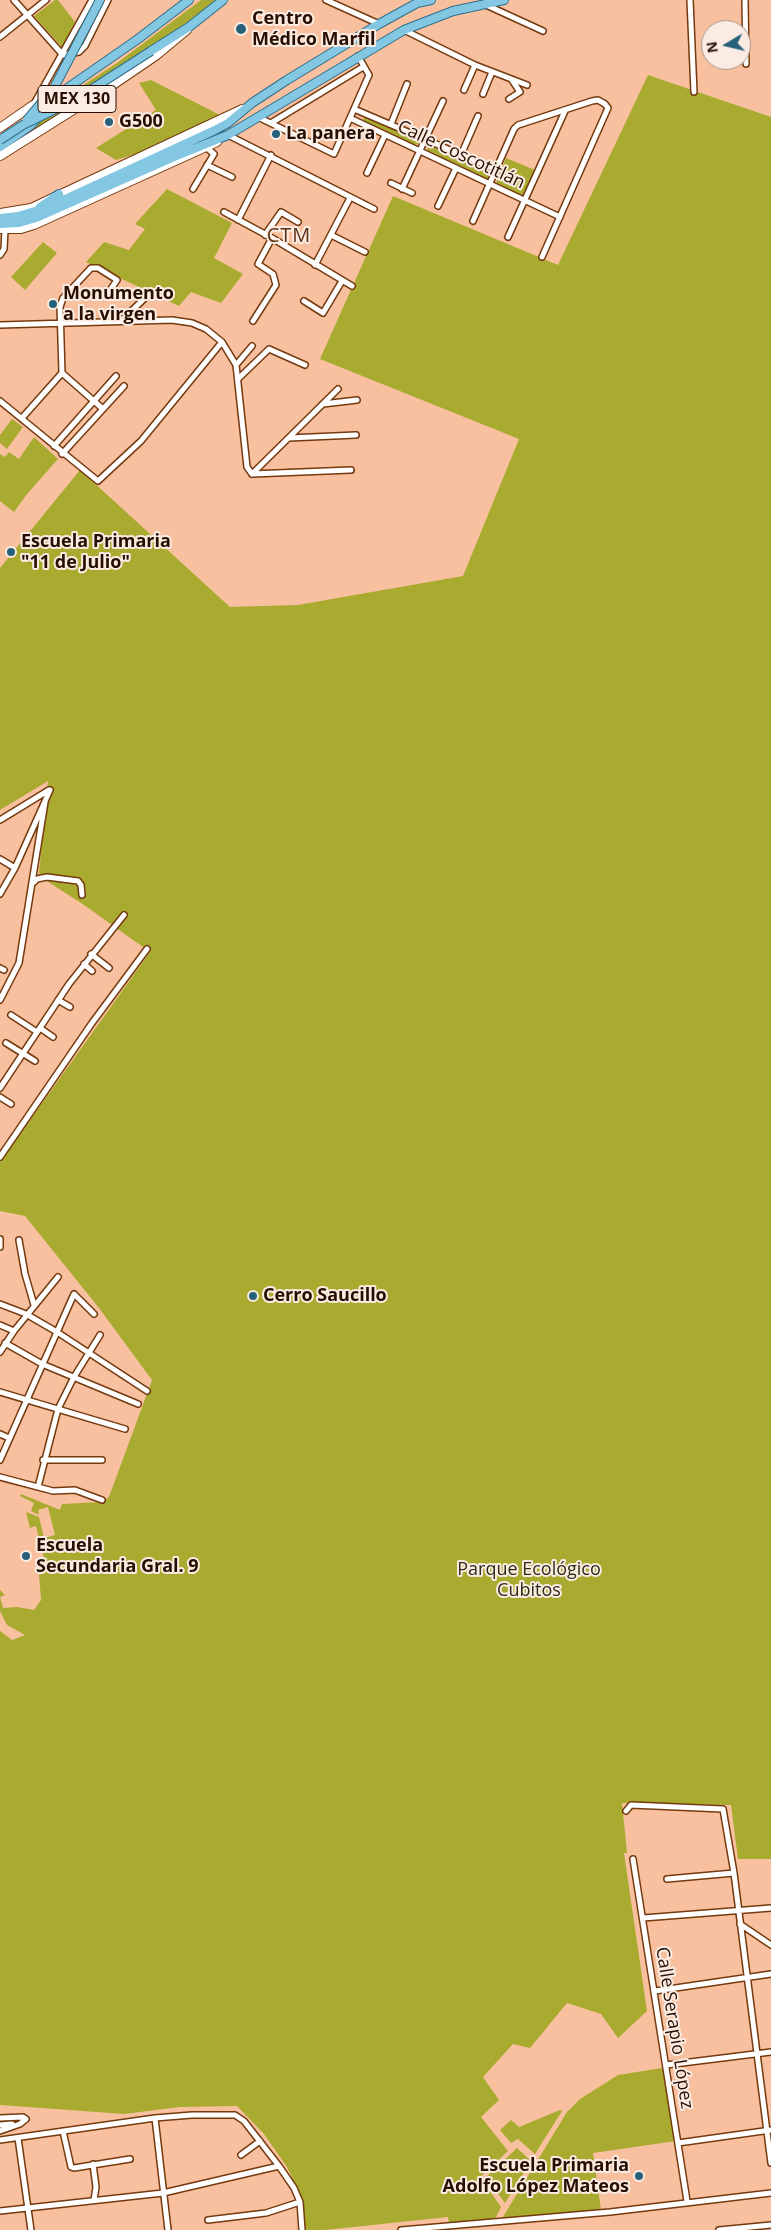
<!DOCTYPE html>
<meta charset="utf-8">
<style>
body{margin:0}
#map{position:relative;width:771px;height:2230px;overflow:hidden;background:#f9c09f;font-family:"Open Sans",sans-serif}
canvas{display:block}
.north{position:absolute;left:701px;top:20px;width:50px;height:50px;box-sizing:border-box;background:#fbece3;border:1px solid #a69389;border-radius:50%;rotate:261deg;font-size:14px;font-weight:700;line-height:20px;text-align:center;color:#270e01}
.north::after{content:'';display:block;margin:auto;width:18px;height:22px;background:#27607a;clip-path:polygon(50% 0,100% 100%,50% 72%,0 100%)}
</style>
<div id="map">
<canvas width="771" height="2230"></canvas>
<div class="north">N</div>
</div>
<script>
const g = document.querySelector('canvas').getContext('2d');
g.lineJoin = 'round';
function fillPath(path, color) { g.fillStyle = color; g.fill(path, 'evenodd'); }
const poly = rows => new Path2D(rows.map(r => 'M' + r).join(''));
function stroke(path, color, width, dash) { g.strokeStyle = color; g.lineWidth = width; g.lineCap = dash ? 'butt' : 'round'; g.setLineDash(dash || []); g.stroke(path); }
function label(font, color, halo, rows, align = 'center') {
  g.font = font + ' "Open Sans",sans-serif'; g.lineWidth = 4; g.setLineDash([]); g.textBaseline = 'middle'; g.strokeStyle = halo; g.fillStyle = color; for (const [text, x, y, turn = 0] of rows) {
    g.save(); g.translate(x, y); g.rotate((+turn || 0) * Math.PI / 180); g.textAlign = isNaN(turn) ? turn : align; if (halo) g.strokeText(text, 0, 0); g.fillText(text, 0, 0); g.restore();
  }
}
fillPath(poly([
 [55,0,58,0,75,22,62,47,34,16],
 [201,0,218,0,173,34,85,91,89,96,36,129,35,127,68,95,117,63],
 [648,75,771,117,771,1859,738,1859,731,1805,622,1803,627,1853,624,1853,647,2011,618,2038,601,2014,567,2003,530,2048,513,2044,483,2077,499,2100,481,2117,508,2151,481,2176,482,2180,501,2207,495,2219,449,2223,448,2217,325,2230,304,2230,301,2196,287,2167,264,2134,237,2106,180,2107,124,2114,0,2105,0,1631,12,1640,25,1635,7,1625,0,1611,0,1590,5,1595,0,1597,3,1608,17,1607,34,1610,41,1600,39,1575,47,1571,36,1526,30,1528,26,1512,39,1517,44,1538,55,1535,48,1507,38,1510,39,1515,31,1511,34,1503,20,1496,21,1494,60,1510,62,1504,103,1502,109,1497,152,1380,99,1308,25,1216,0,1211,0,1162,150,952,84,905,42,878,44,877,39,873,48,781,0,810,0,568,80,470,230,607,298,605,463,576,519,439,320,359,393,196,558,265],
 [151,80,220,115,155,148,116,160,96,148,156,110,139,83],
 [364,117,418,139,419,143,415,145,363,120],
 [428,145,490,171,490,176,486,179,427,150],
 [506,158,535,170,524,197,496,183],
 [167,189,232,223,214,258,243,274,221,303,191,292,179,306,86,262,104,242,129,250,145,229,135,224],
 [43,242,57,253,25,290,11,277],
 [12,419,23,427,7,449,0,443,0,435],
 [34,437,58,459,27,494,14,512,0,501,0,454,5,457,9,452,19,459],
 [662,2068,664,2071,676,2141,593,2153,601,2210,501,2220,567,2112,580,2099,618,2075],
 [560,2110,562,2111,535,2154,518,2139,511,2143,500,2130,511,2120,519,2127],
 [517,2148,531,2161,505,2203,486,2177]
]), '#a8ab2f');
const street = poly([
 [14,0,63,55,79,52,85,46,108,0],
 [326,0,379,24],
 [690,0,694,92],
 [745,0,746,64],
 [484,4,543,31],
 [404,30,475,65,527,85],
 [0,37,46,0],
 [464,90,475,65],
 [483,94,492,72],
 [509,99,520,92,512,80],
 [34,104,92,0],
 [354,109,497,170],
 [260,118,334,154,369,75,358,56],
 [350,118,560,217],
 [271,123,363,67],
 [391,124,407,84],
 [228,135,374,209],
 [461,155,478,116],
 [207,165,232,177],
 [367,173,385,135],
 [391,183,412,193],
 [193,189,214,154,207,148],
 [402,189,443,101],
 [438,206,456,168],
 [224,212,272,238,352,286],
 [238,220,271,155],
 [473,221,514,129,518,125,592,101,598,100,605,104,608,108,542,257],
 [265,235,281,212,298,222],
 [331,235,365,252],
 [508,237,565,111],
 [0,255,4,249,5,230],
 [315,265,350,198],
 [304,301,323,313,342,281],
 [121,321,148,295],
 [253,321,276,285,273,274,258,264,272,238],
 [0,325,172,320,192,323,206,329,222,342,236,365,247,467,252,474],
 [236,365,252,346],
 [62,373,103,409],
 [238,379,269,349,305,365],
 [0,401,98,481,141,441,222,342],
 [323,404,357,400],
 [22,418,62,373,60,307,63,298,91,268,98,268,117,280,107,295],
 [289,438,356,435],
 [54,446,116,376],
 [62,454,124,386],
 [252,474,338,389],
 [252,474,351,470],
 [0,820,49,790],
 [0,859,15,868],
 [32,884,37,879,47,877,78,881,81,885,82,895],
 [0,894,15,868,50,790],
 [91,954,109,968],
 [84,964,92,971],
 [0,968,4,970],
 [0,1000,19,963,45,802],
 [58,1000,70,1007],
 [11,1015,37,1032],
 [40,1028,53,1037],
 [6,1043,35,1061],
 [0,1088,69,984,124,915],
 [0,1097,11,1104],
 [0,1157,92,1023,147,949],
 [0,1239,0,1247],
 [19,1240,25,1274,34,1305],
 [0,1304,26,1314,57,1332,147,1391],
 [0,1325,14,1331],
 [5,1343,42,1364,138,1404],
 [0,1352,14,1331,58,1277],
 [0,1392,125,1429],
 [0,1434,9,1438],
 [0,1460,74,1294,94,1314],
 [43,1460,102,1460],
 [0,1477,53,1491,75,1490,102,1500],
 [38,1487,58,1409,74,1377,100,1335],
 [626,1811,631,1805,723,1809,734,1873,771,2163],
 [633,1859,687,2201],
 [667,1879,734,1873],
 [643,1918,771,1908],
 [740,1924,771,1945],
 [655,1991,771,1974],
 [666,2065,771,2052],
 [0,2118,23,2117,26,2119],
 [155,2118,168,2230],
 [0,2125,12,2124],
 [0,2131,20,2124,26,2119],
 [63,2131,71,2167,74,2168,130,2159],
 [18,2138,31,2230],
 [0,2140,155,2118,192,2115,235,2115,244,2121,279,2166,294,2188,300,2202,302,2230],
 [678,2143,771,2130],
 [241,2155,260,2141],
 [93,2164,96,2187,94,2200],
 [0,2211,163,2193,279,2166],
 [208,2220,266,2213,300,2202],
 [401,2230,610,2212,771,2193],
 [719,2230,771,2225]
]);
const secondary = poly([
 [0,128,33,105,64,90],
 [0,156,113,85,157,55,187,30],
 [0,213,31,208,242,109],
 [0,229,21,229,34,225,217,142]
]);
const primary = poly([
 [151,51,189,27,223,0],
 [0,147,31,125,66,89,138,39,189,0],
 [40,207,59,194],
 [0,218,18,216,48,207,215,130,228,123,252,103,287,80,379,24,417,3,431,0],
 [0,224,19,223,36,218,174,157,228,135,404,30,453,11,504,0]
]);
stroke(street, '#75390e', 8);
stroke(secondary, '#75390e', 10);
stroke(primary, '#2e6e88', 10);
stroke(street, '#fff', 5);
stroke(secondary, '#fff', 8);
stroke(primary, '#84c7e3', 8);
const primaryBridge = poly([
 [27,120,54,88,100,0],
 [0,140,23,125,78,98,151,51]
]);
stroke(primaryBridge, '#2e6e88', 10, []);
stroke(primaryBridge, '#84c7e3', 8);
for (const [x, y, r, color] of [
 [241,29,6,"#27607a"],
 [109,122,5,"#27607a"],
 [276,134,5,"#27607a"],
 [53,304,5,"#27607a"],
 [11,552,5,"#27607a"],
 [253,1296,5,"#27607a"],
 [26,1556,5,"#27607a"],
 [639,2176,5,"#27607a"]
]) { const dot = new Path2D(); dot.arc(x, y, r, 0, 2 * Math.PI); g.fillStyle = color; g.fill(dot); stroke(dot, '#fbece3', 2); }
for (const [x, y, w] of [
 [77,99,78]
]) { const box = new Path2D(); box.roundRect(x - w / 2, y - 13.5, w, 27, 4); g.fillStyle = '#fbece3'; g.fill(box); stroke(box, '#270e01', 1); }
label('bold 16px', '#270e01', null, [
 ["MEX 130",77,99]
]);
label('bold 18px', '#270e01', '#fbece3', [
 ["Centro",252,19],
 ["Médico Marfil",252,40],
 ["G500",119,122],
 ["La panera",286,134],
 ["Monumento",63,294],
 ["a la virgen",63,315],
 ["Escuela Primaria",21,542],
 ["\"11 de Julio\"",21,563],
 ["Cerro Saucillo",263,1296],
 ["Escuela",36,1546],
 ["Secundaria Gral. 9",36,1567],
 ["Escuela Primaria",629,2166,"right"],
 ["Adolfo López Mateos",629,2187,"right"]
], 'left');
label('18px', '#270e01', '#fbece3', [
 ["Calle Coscotitlán",461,155,25],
 ["Calle Serapio López",674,2028,81]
]);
label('18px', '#2b2c16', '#fbece3', [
 ["Parque Ecológico",529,1570],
 ["Cubitos",529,1591]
]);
g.letterSpacing = '1px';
label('20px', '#5f3112', '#fbece3', [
 ["CTM",289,236]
]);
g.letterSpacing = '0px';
</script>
